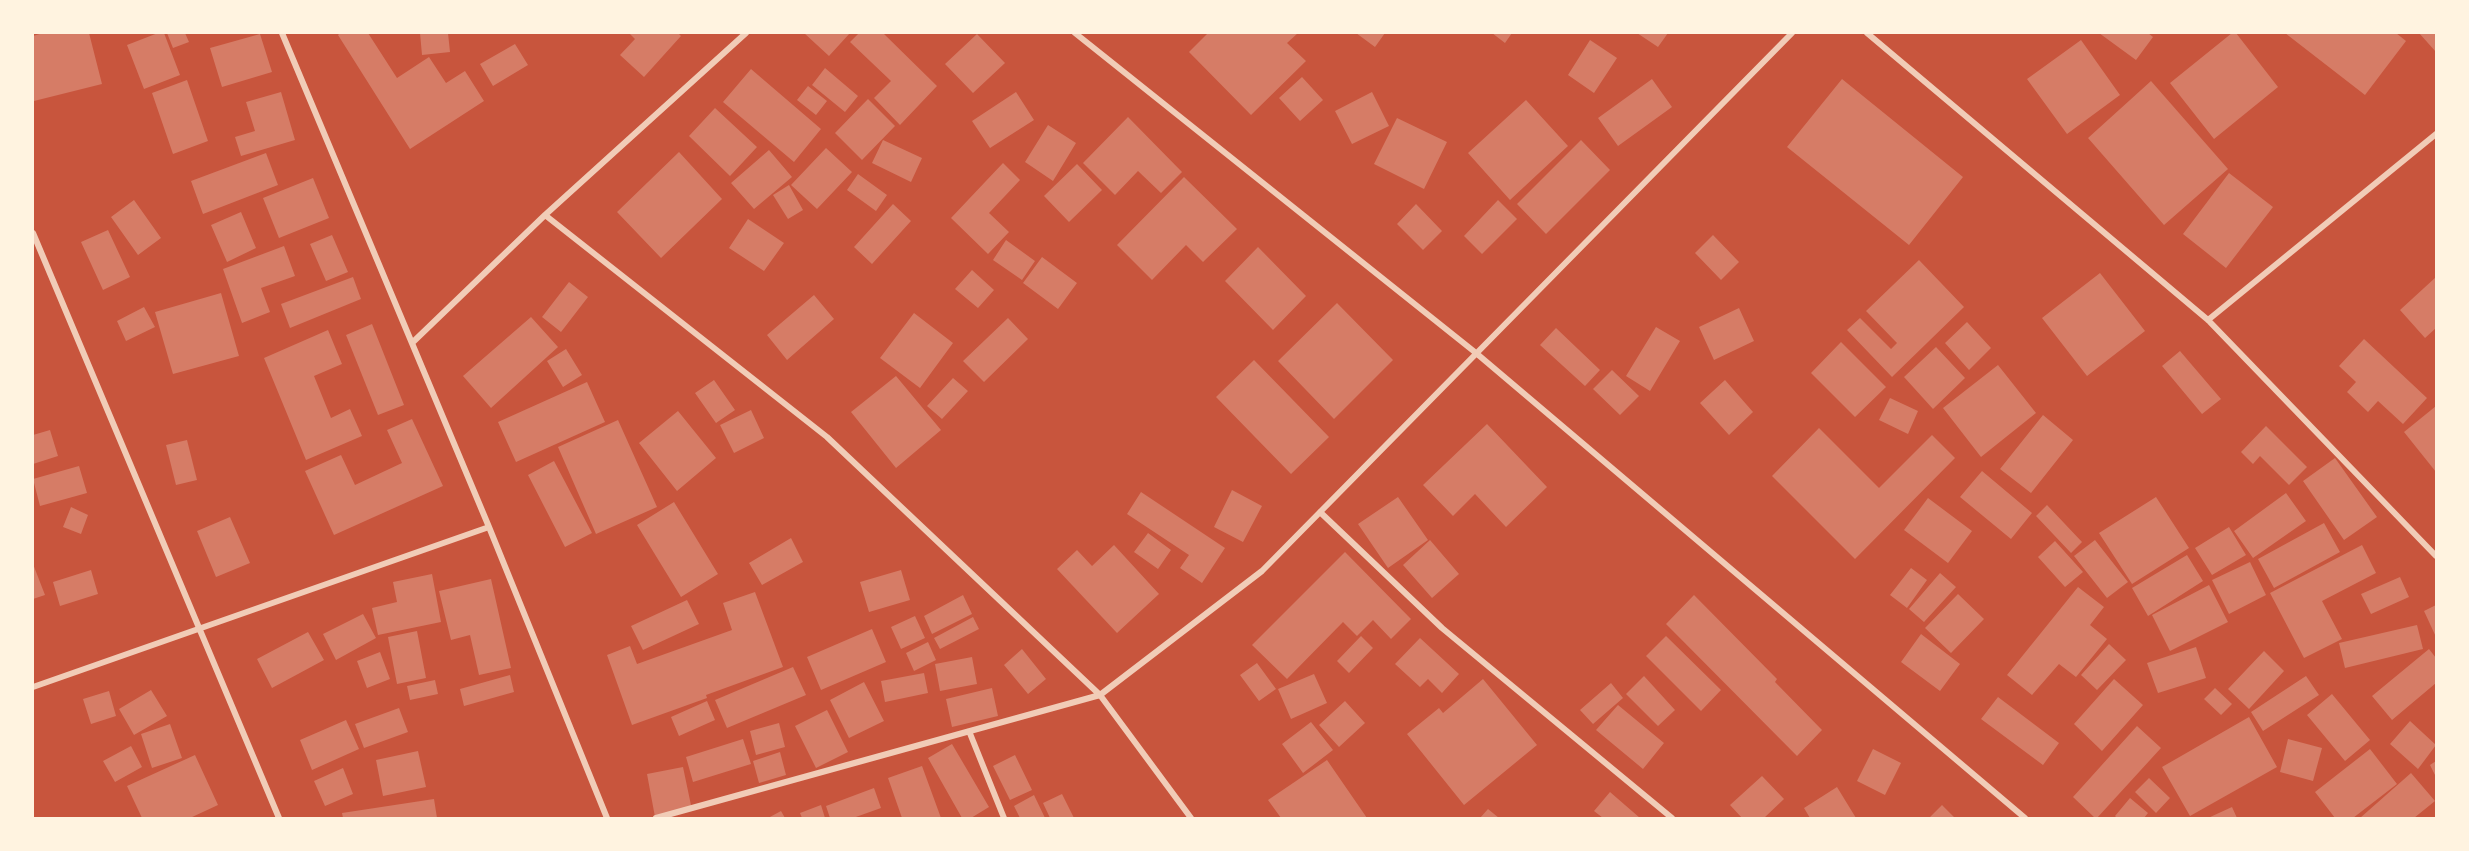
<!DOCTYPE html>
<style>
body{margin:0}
#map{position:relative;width:2469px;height:851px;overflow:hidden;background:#c8553d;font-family:"Roboto Condensed",sans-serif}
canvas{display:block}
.frame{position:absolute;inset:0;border:34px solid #fff3e0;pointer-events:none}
</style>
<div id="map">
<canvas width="2469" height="851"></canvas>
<div class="frame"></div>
</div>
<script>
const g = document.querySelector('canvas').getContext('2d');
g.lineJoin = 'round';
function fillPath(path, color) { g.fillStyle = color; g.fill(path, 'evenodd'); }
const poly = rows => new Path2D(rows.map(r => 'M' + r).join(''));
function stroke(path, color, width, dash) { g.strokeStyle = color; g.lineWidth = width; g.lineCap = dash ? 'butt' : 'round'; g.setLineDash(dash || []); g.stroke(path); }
fillPath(poly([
 [43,33,89,33,102,84,34,101,33,36],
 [158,33,164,33,180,75,144,89,127,45],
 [167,33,185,33,189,42,173,48],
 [340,33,368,33,397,78,429,57,446,83,465,71,484,101,410,149,338,35],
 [420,33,448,33,450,52,422,55],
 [629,33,678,33,681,36,644,77,620,55,635,39],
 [804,33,850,33,829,56],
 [859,33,883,33,937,86,900,125,874,98,891,81,850,42],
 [1208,33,1298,33,1287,43,1306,61,1251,115,1189,52],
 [1356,33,1385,33,1375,47],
 [1492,33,1512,33,1505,43],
 [1637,33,1668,33,1658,47],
 [2099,33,2148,33,2153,37,2136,60],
 [2232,33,2236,33,2278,87,2214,139,2170,83],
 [2285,33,2396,33,2406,41,2365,95],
 [2419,33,2436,33,2436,52],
 [260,34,272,72,222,87,210,48],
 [977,34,1005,63,973,93,945,64],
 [1590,40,1617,58,1594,93,1568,75],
 [2081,40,2120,95,2067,134,2027,79],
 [515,44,528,65,493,86,480,64],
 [825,68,858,96,845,112,812,85],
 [751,69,821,129,794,162,723,102],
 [1302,77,1323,100,1300,121,1279,98],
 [1652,79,1672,107,1618,146,1598,118],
 [1842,79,1963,177,1909,245,1787,147],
 [187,80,208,141,173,154,152,93],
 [2151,81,2228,169,2164,225,2088,138],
 [808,86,827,101,816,115,797,100],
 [281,92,295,140,241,156,235,137,255,131,246,102],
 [1016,92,1034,120,990,148,972,121],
 [1372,92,1389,126,1352,144,1335,111],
 [868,99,895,126,862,160,835,133],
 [1526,100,1568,146,1510,200,1468,153],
 [715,108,757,147,730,176,689,136],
 [1128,117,1182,172,1161,193,1138,171,1115,195,1083,163],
 [1397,118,1447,142,1424,189,1374,164],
 [1048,125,1076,143,1053,181,1025,162],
 [883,140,922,158,911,182,872,163],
 [1581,140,1610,170,1546,234,1517,204],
 [826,148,852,172,817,209,791,185],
 [769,150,792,177,754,209,731,183],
 [679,152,722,199,661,258,617,212],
 [266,153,278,185,203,214,191,181],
 [1003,163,1020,180,989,213,1009,232,988,254,951,218],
 [1077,164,1102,190,1069,222,1044,196],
 [2229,173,2273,207,2226,268,2183,234],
 [858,174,887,195,876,211,847,190],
 [1184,177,1237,229,1203,262,1186,245,1152,280,1117,245],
 [313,178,329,218,279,238,263,198],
 [789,185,803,210,788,219,773,195],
 [134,200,161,238,138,255,111,217],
 [1498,200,1517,219,1482,254,1464,236],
 [893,204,911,221,872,264,854,247],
 [1416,204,1442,231,1423,250,1397,224],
 [241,212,256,248,227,262,211,225],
 [748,219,784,243,764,271,729,248],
 [108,230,130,277,103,290,81,242],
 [332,235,348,272,326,281,310,244],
 [1713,235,1739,262,1721,280,1695,253],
 [1006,240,1035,261,1022,280,993,260],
 [284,246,295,276,261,288,270,312,242,323,223,269],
 [1258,247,1306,296,1273,330,1225,281],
 [1042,257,1077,283,1058,309,1023,283],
 [1919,260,1964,307,1892,377,1847,330,1860,318,1891,349,1897,343,1866,311],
 [972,270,994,290,978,308,955,289],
 [2100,273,2145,331,2087,376,2042,318],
 [353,277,361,299,290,328,281,304],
 [2436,277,2436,328,2425,338,2400,310],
 [569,282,588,297,561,332,542,317],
 [221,293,239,356,173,374,155,312],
 [814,295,834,319,787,360,767,335],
 [1337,303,1393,360,1334,419,1278,361],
 [144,307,155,327,126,341,117,321],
 [1739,308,1754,341,1714,360,1699,327],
 [914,313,953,343,920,388,880,358],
 [531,317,558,347,491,408,463,376],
 [1008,318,1028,339,984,382,963,361],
 [1967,322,1991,348,1969,370,1945,343],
 [372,324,404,405,378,415,346,335],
 [1656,327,1680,341,1650,391,1626,376],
 [1556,328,1600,370,1585,386,1540,345],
 [328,330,342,364,314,376,331,418,350,409,362,436,306,460,264,358],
 [2364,339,2427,398,2403,424,2378,401,2368,412,2347,392,2356,382,2339,366],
 [1841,342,1886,387,1855,417,1811,373],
 [1936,347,1965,378,1933,409,1904,377],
 [566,349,582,375,563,387,547,361],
 [2180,351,2221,399,2202,414,2162,366],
 [1254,360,1329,437,1291,474,1216,397],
 [1998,365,2036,413,1981,457,1943,408],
 [1612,370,1639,396,1620,415,1593,389],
 [896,376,941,430,896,468,851,412],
 [953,378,968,391,942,419,927,406],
 [714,380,735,410,716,423,695,393],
 [1725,380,1753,412,1729,435,1700,403],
 [587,382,605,422,516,462,498,422],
 [1890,398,1918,411,1908,434,1879,420],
 [2436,406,2436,472,2404,432],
 [751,410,764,438,734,453,720,425],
 [678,411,716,458,677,491,639,443],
 [2043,415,2073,440,2031,493,2000,469],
 [412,419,443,486,334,535,305,471,341,455,355,485,402,463,387,430],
 [618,420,657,507,596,534,558,447],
 [1487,424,1547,487,1506,527,1475,494,1453,516,1423,485],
 [2266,426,2307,467,2289,485,2260,456,2253,464,2241,452],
 [1819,428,1879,488,1932,435,1955,458,1855,559,1772,476],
 [50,430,58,456,33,464,33,435],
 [187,440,197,480,176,485,166,445],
 [2335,458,2377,517,2344,540,2303,481],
 [554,461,592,533,565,547,528,475],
 [79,466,87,493,40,506,33,479],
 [1982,471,2032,513,2011,539,1960,497],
 [1232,490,1262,506,1243,542,1214,527],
 [1141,492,1225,548,1202,583,1180,568,1189,555,1127,514],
 [2286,493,2306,521,2253,558,2234,531],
 [1398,497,1428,540,1388,568,1358,524],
 [2156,497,2189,548,2132,584,2099,533],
 [1928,498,1972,531,1948,563,1904,530],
 [674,502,718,574,681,597,637,525],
 [2047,505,2082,542,2071,553,2036,516],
 [71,507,88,515,81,534,63,527],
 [230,517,250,563,216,577,197,531],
 [2324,523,2340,552,2274,588,2258,559],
 [2229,527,2246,555,2212,575,2195,548],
 [1148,533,1171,550,1158,569,1134,552],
 [791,538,803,562,762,585,749,563],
 [1430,540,1459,574,1432,598,1403,565],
 [2095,540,2128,582,2107,598,2074,556],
 [2055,541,2083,572,2065,587,2038,557],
 [1114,545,1159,594,1117,633,1057,569,1077,550,1092,566],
 [2362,545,2376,573,2322,601,2342,639,2304,658,2270,593],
 [1345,552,1411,619,1391,639,1373,620,1357,636,1343,622,1287,679,1252,645],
 [2187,555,2203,581,2148,616,2132,588],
 [2250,562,2266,595,2229,614,2212,580],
 [33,564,45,595,33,599],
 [1911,568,1927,580,1907,608,1890,595],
 [91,570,98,594,60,606,53,582],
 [901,570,910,600,869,612,860,582],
 [1940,573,1956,587,1924,622,1909,609],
 [432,574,441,622,378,635,372,608,397,602,393,582],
 [2400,577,2409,597,2371,614,2361,594],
 [491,579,511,668,479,675,470,635,451,640,439,591],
 [2209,585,2228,622,2170,651,2152,615],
 [2078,587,2104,607,2090,625,2107,639,2076,677,2059,664,2032,695,2007,675],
 [755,592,783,667,706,695,707,698,632,725,607,655,630,646,637,664,732,630,723,603],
 [1958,594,1984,619,1951,653,1925,628],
 [963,595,972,614,932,634,924,616],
 [1694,595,1777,679,1775,682,1822,730,1797,756,1666,624],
 [687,600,699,624,643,650,631,626],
 [2436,605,2436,637,2424,611],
 [363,614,376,638,336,660,323,634],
 [915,616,925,638,901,649,891,627],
 [973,617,979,629,940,649,934,638],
 [2417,625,2423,649,2345,668,2339,643],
 [872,629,886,662,821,690,807,657],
 [417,631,426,678,397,684,388,637],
 [308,632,324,660,272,688,257,659],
 [1921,634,1960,664,1940,691,1901,662],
 [1361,636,1373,648,1349,673,1337,661],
 [1666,636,1721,690,1701,711,1646,656],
 [1420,638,1459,674,1442,693,1428,679,1420,687,1395,664],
 [928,642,936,660,914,671,906,653],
 [2109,644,2126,660,2097,690,2081,675],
 [2196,647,2206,678,2158,693,2147,663],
 [1022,649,1046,679,1028,694,1004,665],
 [2429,649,2436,658,2436,683,2392,720,2372,696],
 [2264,651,2284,671,2249,709,2228,689],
 [380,652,390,679,367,688,357,661],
 [972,657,977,684,940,691,935,664],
 [1257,663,1276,689,1259,701,1240,675],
 [793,667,806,695,727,728,715,700],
 [924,673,928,693,885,702,881,681],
 [1314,674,1327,703,1291,719,1278,689],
 [510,675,514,692,464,706,460,689],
 [1644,676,1675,710,1658,726,1626,694],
 [2306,676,2319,695,2263,731,2251,712],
 [1483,679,1537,745,1464,805,1407,734,1439,708,1443,713],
 [2114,679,2143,705,2102,751,2074,724],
 [435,680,438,694,410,700,407,686],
 [864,682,884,721,849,738,830,700],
 [1611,683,1623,698,1593,724,1580,710],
 [992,688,998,716,952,727,946,699],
 [2215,688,2232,704,2221,715,2204,699],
 [151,690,167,716,134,735,119,709],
 [109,691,116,716,91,724,83,699],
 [2332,694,2370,740,2345,761,2307,715],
 [1998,697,2059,743,2043,765,1981,719],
 [707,701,715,720,679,736,671,717],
 [1345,701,1365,723,1339,747,1319,725],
 [1618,705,1664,743,1643,769,1596,730],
 [399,708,408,732,364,748,355,724],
 [827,710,848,752,816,768,795,726],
 [2249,717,2277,767,2190,816,2162,767],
 [346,720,359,749,312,770,300,740],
 [2410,721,2436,745,2418,769,2390,744],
 [1311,722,1333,750,1303,773,1282,744],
 [779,723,785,747,756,755,750,731],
 [170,724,182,758,152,768,141,734],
 [2137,726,2161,748,2097,818,2095,818,2073,797],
 [743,739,751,764,693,782,686,757],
 [2288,739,2322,748,2313,781,2280,772],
 [952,744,989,807,971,818,962,818,928,758],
 [131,746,142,767,115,782,103,761],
 [1873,749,1901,763,1885,795,1857,781],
 [2370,749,2397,784,2353,818,2335,818,2315,792],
 [418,751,426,787,383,796,376,760],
 [780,752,786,775,759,783,753,761],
 [195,755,218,805,190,818,142,818,127,786],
 [1015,755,1032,790,1010,800,993,766],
 [1327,760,1367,818,1281,818,1268,800],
 [2436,761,2436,777,2430,765],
 [922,766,941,818,902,818,888,778],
 [683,767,692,810,655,817,647,774],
 [343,768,353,794,325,806,314,781],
 [2411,773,2435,801,2414,818,2360,818],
 [1762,776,1784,799,1764,818,1742,818,1730,805],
 [2149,778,2170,798,2156,813,2135,792],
 [1837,787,1856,818,1810,818,1804,808],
 [874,788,881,808,853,818,830,818,826,806],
 [1610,792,1640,818,1603,818,1594,811],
 [1062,794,1074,818,1050,818,1043,803],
 [1034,795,1045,818,1020,818,1014,806],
 [2130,798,2148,813,2144,818,2117,818,2115,816],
 [434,799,437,818,343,818,342,813],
 [821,805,825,818,802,818,800,813],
 [1942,805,1955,818,1929,818],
 [2232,807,2237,818,2208,818],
 [1488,809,1499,818,1480,818],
 [781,811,785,818,768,818]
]), '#d67c66');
stroke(poly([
 [282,33,489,527,607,818],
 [1075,33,1476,353,2025,818],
 [1867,33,2208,320,2436,556],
 [545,215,827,437,1100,695,1191,818],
 [33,233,279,818],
 [2208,320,2436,134],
 [412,343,545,215,746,33],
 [1320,512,1442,628,1672,818],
 [33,687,489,527],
 [969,731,1004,818],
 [656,818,1100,695,1262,571,1792,33]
]), '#f1ccb7', 6);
</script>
